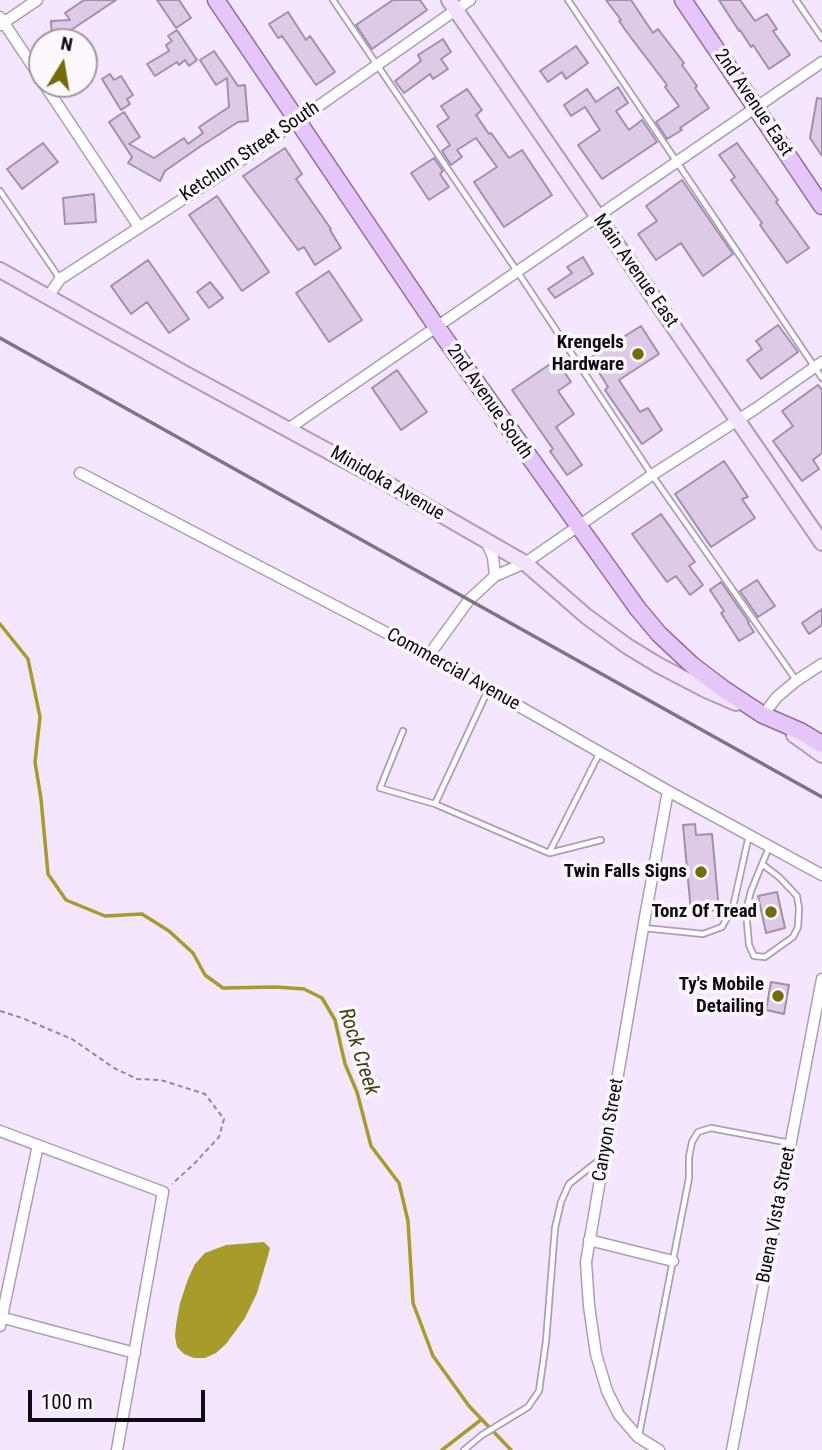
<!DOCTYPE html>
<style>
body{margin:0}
#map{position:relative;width:822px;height:1450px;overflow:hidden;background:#f4e6fe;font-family:"Roboto Condensed",sans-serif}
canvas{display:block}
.north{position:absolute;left:28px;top:28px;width:70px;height:70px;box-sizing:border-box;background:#fcf8fe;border:2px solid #9d99a0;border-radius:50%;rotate:11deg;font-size:19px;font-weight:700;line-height:28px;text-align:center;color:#0f0a13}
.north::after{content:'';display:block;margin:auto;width:24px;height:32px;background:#756c07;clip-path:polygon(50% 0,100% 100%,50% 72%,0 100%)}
.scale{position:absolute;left:28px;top:1390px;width:177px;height:32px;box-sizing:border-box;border:4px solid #0f0a13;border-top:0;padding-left:9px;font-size:21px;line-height:24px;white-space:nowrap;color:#0f0a13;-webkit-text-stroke:5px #fcf8fe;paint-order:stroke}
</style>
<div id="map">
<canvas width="822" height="1450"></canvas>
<div class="north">N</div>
<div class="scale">100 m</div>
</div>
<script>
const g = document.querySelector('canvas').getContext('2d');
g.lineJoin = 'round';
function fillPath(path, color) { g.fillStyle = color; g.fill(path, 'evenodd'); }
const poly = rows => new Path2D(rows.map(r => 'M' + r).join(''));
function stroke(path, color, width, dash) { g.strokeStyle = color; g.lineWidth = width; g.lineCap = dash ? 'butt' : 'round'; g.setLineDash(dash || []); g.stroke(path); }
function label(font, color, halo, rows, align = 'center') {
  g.font = font + ' "Roboto Condensed",sans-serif'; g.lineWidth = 7; g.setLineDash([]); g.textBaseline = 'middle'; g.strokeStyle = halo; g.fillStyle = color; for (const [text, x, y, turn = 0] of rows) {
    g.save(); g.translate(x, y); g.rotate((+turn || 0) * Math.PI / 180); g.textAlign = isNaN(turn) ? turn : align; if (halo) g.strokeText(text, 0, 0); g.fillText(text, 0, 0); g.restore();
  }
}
fillPath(poly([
 [264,1242,270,1248,268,1256,257,1293,245,1318,226,1344,216,1353,205,1358,194,1358,184,1354,177,1347,175,1336,176,1325,180,1303,188,1279,195,1264,205,1253,226,1245]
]), '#a79c29');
stroke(poly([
 [0,624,28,659,40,717,35,762,41,799,48,874,66,900,105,916,142,914,169,931,193,953,205,975,223,988,276,987,304,989,322,998,335,1020,345,1064,357,1092,371,1146,399,1183,408,1221,413,1303,433,1356,469,1406,511,1450],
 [442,1450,482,1419]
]), '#a79c29', 3.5);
const building = poly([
 [84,0,116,0,68,32,75,42,52,42,51,21,70,20,65,13,84,0],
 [157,0,179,0,191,18,176,28,157,0],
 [393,0,420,0,427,10,372,49,356,25,393,0],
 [606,0,631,0,653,33,658,29,684,63,682,65,697,86,695,88,709,108,680,128,682,130,667,139,656,122,679,106,665,87,667,85,629,35,619,21,621,20,606,0],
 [719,0,740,0,755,21,767,14,777,29,773,31,790,55,769,69,753,45,751,47,740,30,739,31,719,0],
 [288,12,306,40,310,36,335,72,316,85,282,36,278,38,269,24,288,12],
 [177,30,197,60,189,66,185,60,179,65,177,62,155,76,147,64,169,51,166,45,172,41,168,36,177,30],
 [443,39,451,52,441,59,448,69,433,79,430,74,404,93,395,81,421,61,418,55,443,39],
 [576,46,588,63,566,79,562,72,548,82,540,71,576,46],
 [214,51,238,86,245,85,248,121,238,122,198,148,165,171,160,181,128,163,132,157,109,122,124,112,140,137,129,144,154,158,184,138,188,144,203,133,199,127,229,107,227,78,216,85,200,60,214,51],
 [110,74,114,80,121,76,133,95,127,99,130,104,121,110,102,79,110,74],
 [618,87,628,103,616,111,629,130,642,120,657,142,602,179,578,145,600,130,585,107,571,116,564,105,587,89,596,102,618,87],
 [467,89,482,110,476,115,489,134,491,133,509,158,522,150,552,195,504,227,474,182,497,167,476,138,457,150,462,157,451,165,442,151,450,145,437,126,449,118,441,106,467,89],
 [817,98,822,99,822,156,810,138,817,98],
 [43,143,58,162,22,189,7,169,43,143],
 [737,143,778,200,776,202,809,248,787,263,760,225,762,223,731,180,735,177,719,155,737,143],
 [285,148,302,174,296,179,331,229,330,230,341,248,315,265,304,247,298,250,243,176,285,148],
 [434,158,443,171,440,174,449,187,429,200,411,173,434,158],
 [682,180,733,254,703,276,681,243,656,260,638,234,657,221,646,206,682,180],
 [94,194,96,222,65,224,63,198,94,194],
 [217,196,269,272,242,291,189,215,217,196],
 [583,257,593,274,555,298,548,289,572,273,567,267,583,257],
 [148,260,189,319,169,333,147,302,131,314,111,286,148,260],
 [329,271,362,320,329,342,296,293,329,271],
 [210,282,223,298,209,308,197,292,210,282],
 [778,325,798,352,761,379,747,360,762,349,756,341,778,325],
 [641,326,659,354,619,380,640,412,648,408,662,430,642,444,605,390,608,387,590,358,641,326],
 [556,360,571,382,558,391,574,414,556,427,582,465,567,475,550,451,553,449,512,390,556,360],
 [397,370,427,412,401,430,372,388,397,370],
 [818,385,822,390,822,453,813,460,819,469,802,481,773,441,793,426,782,411,818,385],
 [724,461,748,497,742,499,755,518,711,547,675,494,724,461],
 [661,514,695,562,689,566,703,585,690,595,676,576,667,582,632,534,661,514],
 [757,580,775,606,758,617,740,591,757,580],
 [721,582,749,622,748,623,754,632,739,641,721,613,724,611,710,590,721,582],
 [822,609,822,625,809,634,802,623,822,609],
 [695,824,696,835,712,834,719,910,691,912,683,825,695,824],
 [777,892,785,928,766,933,758,896,777,892],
 [771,982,789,985,784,1014,766,1010,771,982]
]);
fillPath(building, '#dccae7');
stroke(building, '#a190ab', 2);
const lane = poly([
 [333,0,517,271,652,475,796,680],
 [568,0,822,378],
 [796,0,822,38],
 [0,191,60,279],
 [403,731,380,788,435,804,488,690],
 [435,804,549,853,600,752],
 [550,853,601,840],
 [762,864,779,877,797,896,799,908,798,927,793,937,765,957,754,956,749,945,746,911,751,891,769,847],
 [644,928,703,934,722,927,733,907,749,835],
 [639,1435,689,1178,689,1157,692,1142,698,1132,711,1128,790,1143],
 [464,1450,482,1435,528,1407,539,1391,546,1341,555,1228,561,1202,569,1184,602,1158]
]);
const street = poly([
 [0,17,42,80],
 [0,25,37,0],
 [44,84,139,227],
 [48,297,60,279,220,175,470,0],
 [288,429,822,62],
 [80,473,429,655,668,791,822,875],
 [486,541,493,557,495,576],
 [429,655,469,600,495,576,525,563,652,475,755,409,822,362],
 [763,715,777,697,796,681,822,664],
 [0,1131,163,1192,117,1450],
 [589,1240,673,1261],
 [0,1317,135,1353],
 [0,1326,38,1145],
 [659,1450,638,1437,619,1415,607,1391,596,1354,589,1306,586,1262,643,928,668,791],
 [732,1450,822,979]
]);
const secondary = poly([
 [449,0,822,543],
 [0,270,184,373,372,475,525,563,586,616,627,646,658,665,706,690,736,703],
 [794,735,822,755]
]);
const primary = poly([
 [216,0,436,326,638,609,659,634,692,665,725,690,763,715,800,731,822,744],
 [683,0,822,206]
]);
stroke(lane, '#ad9db8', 8);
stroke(street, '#ad9db8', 13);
stroke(secondary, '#ad9db8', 18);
stroke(primary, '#906ba5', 19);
stroke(poly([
 [0,1011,22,1018,72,1039,114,1068,137,1079,161,1080,205,1094,224,1119,219,1137,194,1164,172,1184]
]), '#92889a', 2, [5, 3.5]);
stroke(lane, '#fff', 4.5);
stroke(street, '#fff', 10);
stroke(secondary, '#f2e2fc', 14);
stroke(primary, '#e6c5f8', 16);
stroke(poly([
 [0,338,822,797]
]), '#7e7485', 3.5);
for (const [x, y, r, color] of [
 [638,354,7,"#756c07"],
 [701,872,7,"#756c07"],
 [771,912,7,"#756c07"],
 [778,996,7,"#756c07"]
]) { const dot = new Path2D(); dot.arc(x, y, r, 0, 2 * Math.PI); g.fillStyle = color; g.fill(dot); stroke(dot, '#fcf8fe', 2.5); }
label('19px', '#0f0a13', '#fcf8fe', [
 ["2nd Avenue East",753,103,56],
 ["Ketchum Street South",250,152,-34],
 ["Main Avenue East",635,271,55],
 ["2nd Avenue South",489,402,55],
 ["Minidoka Avenue",387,484,30],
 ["Commercial Avenue",453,670,29],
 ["Canyon Street",609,1130,-80],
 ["Buena Vista Street",777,1215,-79]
]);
label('bold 19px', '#0f0a13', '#fcf8fe', [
 ["Krengels",624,343],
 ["Hardware",624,365],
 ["Twin Falls Signs",687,872],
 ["Tonz Of Tread",757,912],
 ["Ty's Mobile",764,985],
 ["Detailing",764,1007]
], 'right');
label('italic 21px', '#433e10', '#fcf8fe', [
 ["Rock Creek",358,1052,72]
]);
</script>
